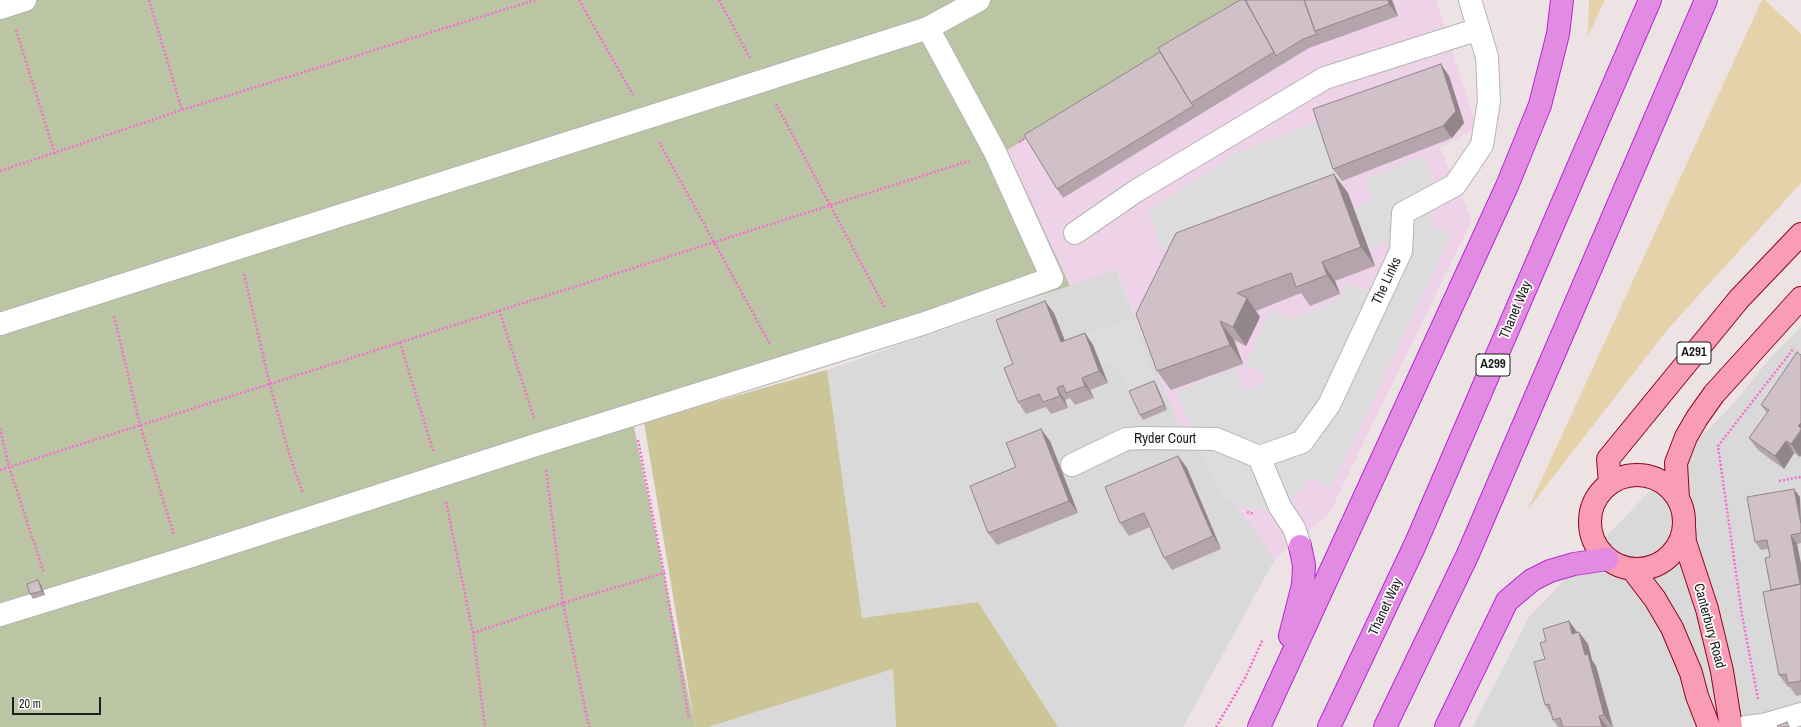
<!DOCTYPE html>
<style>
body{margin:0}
#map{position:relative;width:1801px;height:727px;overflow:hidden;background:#ede2e4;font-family:"Archivo Narrow",sans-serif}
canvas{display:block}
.scale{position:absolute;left:12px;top:697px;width:89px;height:18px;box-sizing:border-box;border:2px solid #1c1c1c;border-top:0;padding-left:5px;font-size:12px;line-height:14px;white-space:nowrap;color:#1c1c1c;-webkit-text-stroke:3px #fff;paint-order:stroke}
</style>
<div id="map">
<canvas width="1801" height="727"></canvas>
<div class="scale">20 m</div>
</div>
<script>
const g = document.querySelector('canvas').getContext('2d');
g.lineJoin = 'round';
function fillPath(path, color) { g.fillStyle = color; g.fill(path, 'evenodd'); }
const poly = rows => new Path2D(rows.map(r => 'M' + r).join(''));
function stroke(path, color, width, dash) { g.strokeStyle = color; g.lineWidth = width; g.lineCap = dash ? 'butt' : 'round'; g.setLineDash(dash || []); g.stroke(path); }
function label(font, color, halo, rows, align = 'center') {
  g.font = font + ' "Archivo Narrow",sans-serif'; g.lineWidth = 3.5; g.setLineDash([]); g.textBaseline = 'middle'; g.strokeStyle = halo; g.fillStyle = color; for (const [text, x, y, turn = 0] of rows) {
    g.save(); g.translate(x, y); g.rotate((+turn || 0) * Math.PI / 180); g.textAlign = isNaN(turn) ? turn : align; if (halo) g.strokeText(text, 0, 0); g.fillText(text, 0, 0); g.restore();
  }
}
fillPath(poly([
 [1115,269,1178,423,1275,559,1183,727,1058,727,978,602,862,618,827,370,1070,286],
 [1801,327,1801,727,1473,727,1529,617,1734,403,1771,357],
 [893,669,896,727,708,727]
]), '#dad9da');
fillPath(poly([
 [1264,0,1436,0,1477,127,1440,148,1472,220,1329,514,1275,559,1178,423,1116,269,1070,286,1006,150]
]), '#eed2e8');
fillPath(poly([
 [1589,0,1605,0,1588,36],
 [1762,0,1765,0,1801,34,1801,183,1668,329,1528,509]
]), '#e6d2aa');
fillPath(poly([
 [827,370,862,618,978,602,1058,727,896,727,893,669,708,727,695,727,644,422]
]), '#cbc598');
fillPath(poly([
 [0,0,1264,0,1007,150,1070,286,644,422,633,423,695,727,0,727]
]), '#bbc5a4');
fillPath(poly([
 [1321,121,1342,181,1162,249,1148,211,1241,150],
 [1424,156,1432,177,1430,225,1451,235,1331,488,1309,477,1302,488,1293,498,1282,505,1269,509,1256,510,1243,508,1232,502,1222,495,1214,484,1177,391,1235,368,1244,391,1261,384,1266,373,1246,364,1271,309,1292,319,1337,301,1347,282,1367,292,1387,252,1389,242,1368,249,1353,208,1373,200,1365,179],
 [1133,317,1156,381,1128,392,1120,372,1091,355,1084,336]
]), '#dcdcdc');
const minor = poly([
 [0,8,25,0],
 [1075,233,1136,191,1325,78,1479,29],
 [0,324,928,28],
 [1259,457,1302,442,1329,405,1401,251,1403,213,1455,185,1482,145,1489,101,1487,57,1470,0],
 [1259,457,1280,507,1294,528,1300,546],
 [1072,465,1126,439,1143,438,1216,439,1259,457],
 [0,615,182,559,542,443,922,324,1052,278,995,152,928,28,979,0],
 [1746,727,1763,725,1801,714]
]);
const major = poly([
 '1590 522a47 47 0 1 1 94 0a47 47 0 1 1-94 0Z',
 [1610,483,1608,459,1739,299,1801,234],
 [1678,499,1676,463,1686,437,1697,418,1714,394,1801,298],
 [1684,526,1685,542,1707,609,1722,671,1731,727],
 [1632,569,1655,599,1672,628,1691,673,1697,696,1709,727]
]);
const highway = poly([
 [1290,636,1303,585,1304,565,1300,546],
 [1259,727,1507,186,1540,105,1558,34,1562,0],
 [1329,727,1415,545,1650,0],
 [1385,727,1468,554,1706,0],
 [1446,727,1507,601,1532,580,1550,571,1574,564,1607,559]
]);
stroke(minor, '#b5b5b5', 24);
stroke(major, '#8f061c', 24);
stroke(highway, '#b32bd0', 24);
stroke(poly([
 [149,0,182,110],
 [579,0,633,95],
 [719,0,750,58],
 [1243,3,1248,0],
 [16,30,55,154],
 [776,104,885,308],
 [659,142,770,344],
 [1019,142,1028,136],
 [0,171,182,110,535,0],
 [244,274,270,385,291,460,303,493],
 [499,310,534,418],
 [114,316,140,425,174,535],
 [400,342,433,451],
 [0,428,9,467,44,573],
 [638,440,664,573],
 [0,470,969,161],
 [546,470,563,603,589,727],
 [1779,481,1801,477],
 [446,502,473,633,485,727],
 [1247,512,1254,514],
 [473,633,563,603,664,573,689,719],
 [1758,699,1742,615,1718,446,1794,348],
 [1216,727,1245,678,1263,639]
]), '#f46dcf', 2.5, [2, 2]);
stroke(minor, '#fff', 22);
stroke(major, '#f89db5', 22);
stroke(highway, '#e18ce2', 22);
fillPath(poly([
 [1392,0,1398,16,1309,48,1063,198,1057,189,1246,1],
 [1449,76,1464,123,1452,138,1342,181,1333,169],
 [1348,193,1375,266,1335,281,1340,294,1310,306,1301,293,1256,311,1260,317,1246,346,1234,340,1243,364,1171,390,1157,371,1136,314],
 [1054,313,1065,341,1085,333,1093,345,1108,383,1090,390,1094,398,1075,405,1070,398,1065,400,1068,408,1051,414,1046,407,1026,414,1018,402,1013,364],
 [1801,355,1801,455,1800,457,1794,453,1784,469,1758,450,1749,438,1767,413,1761,405],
 [1157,386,1167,410,1143,420,1140,415],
 [1050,441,1078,513,997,545,988,533,1016,467],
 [1178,456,1187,468,1221,549,1172,570,1164,558,1150,527,1129,536,1120,523],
 [1800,497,1801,543,1797,544,1801,564,1801,695,1796,696,1790,687,1788,687,1779,675,1771,590,1770,557,1768,549,1761,550,1755,542],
 [38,580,41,585,45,595,33,599,30,594],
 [1569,621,1577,633,1588,644,1592,660,1596,666,1613,727,1558,727,1553,720,1552,716,1545,705,1545,659,1546,641]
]), '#b3a5ab');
fillPath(poly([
 [1388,0,1392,0,1398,16,1389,4],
 [1441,64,1449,76,1464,123,1452,138,1443,126],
 [1334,174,1348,193,1375,266,1361,247],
 [1322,262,1335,281,1340,294,1327,275],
 [1247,298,1260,317,1246,346,1233,327],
 [1045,301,1054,313,1070,354,1061,342],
 [1220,321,1234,340,1243,364,1230,345],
 [1085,333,1093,345,1108,383,1099,371],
 [1082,378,1090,390,1094,398,1085,386],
 [1154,381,1157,386,1167,410,1164,405],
 [1057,388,1065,400,1068,408,1060,396],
 [1801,423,1801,430,1798,426],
 [1041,429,1050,441,1078,513,1069,501],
 [1801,430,1801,455,1800,457,1791,444],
 [1786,441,1794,453,1784,469,1775,456],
 [1178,456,1187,468,1221,549,1213,536],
 [1794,489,1800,497,1801,524],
 [1791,535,1797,544,1801,564,1801,587],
 [38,580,41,585,45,595,42,591],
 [1569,621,1578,633,1572,634],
 [1579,632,1588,644,1592,660,1596,666,1613,727,1604,715,1585,655],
 [1599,716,1607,727,1602,727]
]), '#92868b');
const building = poly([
 [1240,0,1245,0,1274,52,1191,103,1158,48,1240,0],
 [1248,0,1304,0,1315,31,1317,34,1303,39,1276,56,1246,1,1248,0],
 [1304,0,1388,0,1389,4,1315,31,1304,0],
 [1160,52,1193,106,1057,189,1024,135,1160,52],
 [1441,64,1456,111,1443,126,1333,169,1313,109,1441,64],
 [1334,174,1361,247,1322,262,1327,275,1296,287,1291,273,1237,293,1247,298,1233,327,1220,321,1230,345,1157,371,1136,314,1176,233,1334,174],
 [1045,301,1061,342,1085,333,1099,371,1082,378,1085,386,1066,393,1063,385,1057,388,1060,396,1043,402,1039,394,1018,402,1004,368,1013,364,996,320,1045,301],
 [1797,352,1801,355,1801,423,1798,426,1801,428,1801,430,1791,444,1786,441,1775,456,1749,438,1769,410,1761,405,1797,352],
 [1154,381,1164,405,1140,415,1129,391,1154,381],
 [1041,429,1069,501,988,533,970,486,1016,467,1006,443,1041,429],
 [1178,456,1213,536,1164,558,1144,513,1120,523,1105,487,1178,456],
 [1794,489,1801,524,1801,533,1791,535,1800,584,1771,590,1765,558,1770,557,1767,540,1755,542,1747,497,1794,489],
 [38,580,42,591,30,594,27,584,38,580],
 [1801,584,1801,681,1788,683,1786,674,1779,675,1763,592,1801,584],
 [1569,621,1572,634,1579,632,1585,655,1588,654,1604,715,1599,716,1602,727,1563,727,1560,718,1553,720,1549,704,1545,705,1534,662,1545,659,1540,643,1546,641,1543,629,1569,621],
 [1787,722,1789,727,1778,727,1777,726,1787,722]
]);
fillPath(building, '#d0c0c7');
stroke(building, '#92868b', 1);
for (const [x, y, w] of [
 [1694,353,34],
 [1493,365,34]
]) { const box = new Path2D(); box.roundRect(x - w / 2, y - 11, w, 22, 3); g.fillStyle = '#fff'; g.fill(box); stroke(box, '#1c1c1c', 1); }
label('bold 13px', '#1c1c1c', null, [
 ["A291",1694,353],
 ["A299",1493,365]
]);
label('14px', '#1c1c1c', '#fff', [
 ["The Links",1387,281,-65],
 ["Thanet Way",1516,310,-67],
 ["Ryder Court",1165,439],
 ["Thanet Way",1386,607,-65],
 ["Canterbury Road",1709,626,75]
]);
</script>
